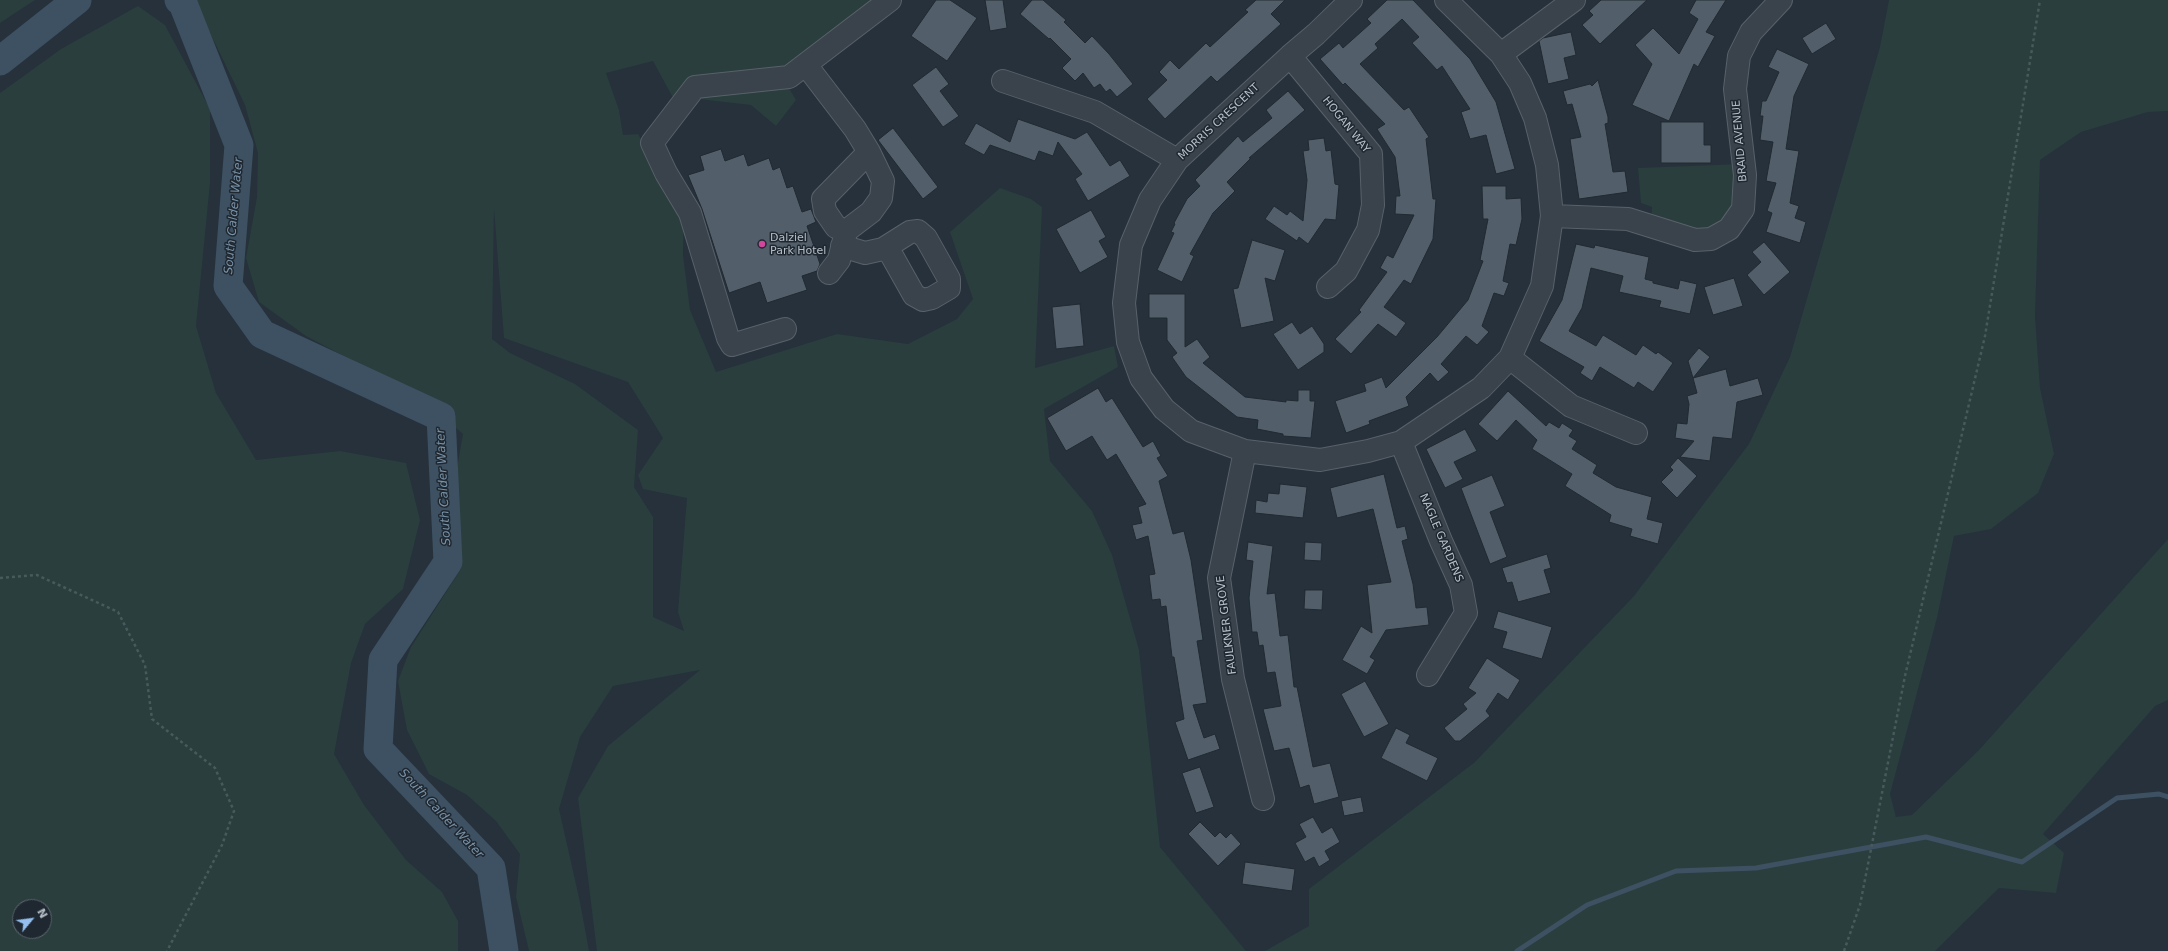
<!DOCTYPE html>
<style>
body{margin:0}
#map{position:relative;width:2168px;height:951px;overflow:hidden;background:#26313b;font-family:"DejaVu Sans",sans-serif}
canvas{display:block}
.north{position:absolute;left:12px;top:899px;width:40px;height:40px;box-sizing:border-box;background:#1f2831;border:1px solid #5b646d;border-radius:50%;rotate:61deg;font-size:11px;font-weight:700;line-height:16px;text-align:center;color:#b6bec7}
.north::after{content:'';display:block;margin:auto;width:14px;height:18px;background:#94bfee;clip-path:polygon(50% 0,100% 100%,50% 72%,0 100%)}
</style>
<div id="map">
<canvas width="2168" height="951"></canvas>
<div class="north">N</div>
</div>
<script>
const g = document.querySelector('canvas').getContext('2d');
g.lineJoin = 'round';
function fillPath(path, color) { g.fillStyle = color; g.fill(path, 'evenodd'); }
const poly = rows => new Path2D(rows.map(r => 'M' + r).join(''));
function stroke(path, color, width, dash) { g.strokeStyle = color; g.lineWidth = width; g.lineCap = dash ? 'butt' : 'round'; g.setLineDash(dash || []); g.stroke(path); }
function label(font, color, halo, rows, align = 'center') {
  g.font = font + ' "DejaVu Sans",sans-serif'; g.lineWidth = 3; g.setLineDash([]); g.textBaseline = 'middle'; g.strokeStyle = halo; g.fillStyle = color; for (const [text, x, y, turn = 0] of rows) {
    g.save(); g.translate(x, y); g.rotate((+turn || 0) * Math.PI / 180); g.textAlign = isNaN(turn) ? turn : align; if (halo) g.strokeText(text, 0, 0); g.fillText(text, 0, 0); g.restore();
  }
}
fillPath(poly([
 [0,0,35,0,0,23],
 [194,0,873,0,780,73,796,100,776,126,751,105,672,96,653,61,606,73,619,110,623,135,638,134,667,184,684,201,683,255,690,310,716,372,837,334,908,344,957,319,973,299,950,232,1000,188,1031,199,1042,207,1035,368,1114,346,1118,367,1044,409,1050,461,1092,511,1112,555,1139,650,1160,847,1246,951,597,951,578,798,608,746,700,670,613,686,580,737,559,809,580,902,589,951,529,951,516,897,520,854,496,821,467,795,429,774,407,730,398,681,411,647,461,569,454,485,463,434,417,395,306,336,259,302,246,258,257,197,258,153,245,105],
 [494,209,504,338,628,382,663,438,638,475,643,489,687,498,678,612,684,631,653,617,653,517,634,487,638,430,575,384,510,353,492,339],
 [1889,0,2168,0,2168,111,2148,112,2081,132,2040,160,2035,316,2040,388,2054,454,2038,493,1991,529,1954,536,1937,618,1890,794,1896,817,1912,815,1979,750,2168,539,2168,700,2155,706,2043,834,2064,853,2056,893,1999,888,1935,951,1265,951,1309,926,1309,889,1475,762,1634,596,1749,444,1790,357,1880,47],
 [138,6,165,25,210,109,210,183,196,326,216,393,256,460,340,451,406,463,420,520,403,589,365,624,351,663,334,754,364,805,406,860,442,892,458,921,458,951,0,951,0,93,61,49],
 [20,907,44,907,44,931,20,931],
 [1741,164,1739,205,1711,233,1651,221,1652,207,1641,203,1638,168]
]), '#293e3d');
stroke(poly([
 [1517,951,1587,905,1676,871,1756,868,1926,837,2022,862,2117,798,2159,794,2168,797]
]), '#3d5162', 5);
stroke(poly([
 [179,0,182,1,239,145,228,286,262,334,441,417,448,562,383,660,378,749,491,868,504,951],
 [0,61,77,0]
]), '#3d5162', 29);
const building = poly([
 [936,0,950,0,977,18,947,61,911,36,936,0],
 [985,0,1003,0,1007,28,990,31,985,0],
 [1032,0,1043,0,1066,20,1064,22,1085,43,1092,36,1109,54,1133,84,1117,97,1110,89,1106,92,1100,84,1094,88,1083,73,1075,81,1062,68,1071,59,1050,38,1049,39,1020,14,1032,0],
 [1256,0,1285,0,1271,14,1281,24,1217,82,1211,76,1165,119,1147,99,1167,80,1159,72,1170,60,1179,69,1206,43,1210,47,1248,12,1245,10,1256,0],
 [1387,0,1413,0,1470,59,1496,102,1515,169,1496,174,1486,135,1470,139,1461,112,1470,109,1442,66,1437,70,1412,43,1419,37,1402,19,1375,44,1378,48,1360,64,1404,110,1409,107,1429,137,1426,139,1433,199,1436,199,1433,239,1411,284,1404,280,1384,307,1406,323,1396,337,1378,324,1351,354,1335,339,1361,312,1359,310,1387,272,1380,268,1387,255,1393,258,1414,215,1395,214,1396,196,1400,196,1395,157,1377,129,1385,124,1345,83,1343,85,1320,59,1339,43,1343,48,1371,23,1367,19,1387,0],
 [1601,0,1647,0,1600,44,1582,25,1593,15,1589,11,1601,0],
 [1696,0,1726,0,1706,32,1715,36,1698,67,1694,64,1669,121,1632,105,1652,64,1635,45,1653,28,1679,54,1698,19,1689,13,1696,0],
 [1826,23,1836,39,1812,54,1802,38,1826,23],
 [1571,32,1576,55,1564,58,1569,79,1548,84,1539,41,1543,38,1571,32],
 [1777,49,1809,64,1794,96,1786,149,1799,151,1790,203,1799,206,1795,218,1806,222,1800,243,1766,232,1772,213,1767,211,1776,183,1766,181,1773,142,1760,140,1763,116,1760,116,1762,101,1766,101,1779,72,1768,67,1777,49],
 [936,67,949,84,940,91,959,116,943,127,912,85,936,67],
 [1598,80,1608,117,1608,123,1605,124,1613,172,1625,171,1628,192,1579,199,1570,139,1581,137,1572,104,1567,105,1563,91,1590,84,1592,86,1598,80],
 [1288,91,1305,110,1249,158,1251,158,1227,182,1235,191,1213,213,1190,254,1194,256,1182,282,1157,270,1174,233,1171,232,1175,224,1174,223,1187,199,1200,186,1195,180,1238,136,1243,142,1272,118,1266,110,1288,91],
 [1018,119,1075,139,1087,132,1110,166,1120,160,1130,176,1088,201,1075,179,1082,174,1058,142,1053,156,1039,151,1035,161,990,145,984,155,964,144,976,123,1010,142,1018,119],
 [1661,122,1704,122,1704,145,1711,145,1711,163,1661,163,1661,122],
 [893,128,938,187,923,199,878,140,893,128],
 [1324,138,1326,151,1331,150,1335,184,1339,185,1336,220,1325,219,1308,244,1299,237,1297,241,1265,219,1274,206,1287,215,1290,211,1303,221,1307,180,1303,151,1309,150,1308,140,1324,138],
 [721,149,725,161,744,154,748,166,769,158,773,170,780,167,787,188,793,186,802,212,811,209,816,222,807,226,820,264,817,271,802,276,807,290,767,303,760,282,729,293,702,209,688,175,704,170,700,156,721,149],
 [1482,186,1506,186,1506,199,1521,198,1522,219,1516,245,1510,244,1503,281,1509,283,1504,296,1494,293,1482,326,1489,332,1477,345,1466,336,1441,364,1449,372,1438,382,1430,373,1406,397,1409,406,1369,421,1370,424,1346,433,1335,401,1366,391,1364,384,1382,377,1386,388,1437,337,1468,300,1483,261,1480,260,1488,219,1483,219,1482,186],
 [1091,210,1106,237,1099,241,1108,257,1080,273,1056,229,1091,210],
 [1252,240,1285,250,1275,281,1265,278,1274,321,1241,328,1233,289,1238,288,1252,240],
 [1764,242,1790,272,1764,295,1747,275,1761,262,1752,252,1764,242],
 [1576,244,1594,248,1595,245,1649,257,1645,279,1653,281,1653,283,1678,289,1680,280,1697,284,1690,314,1659,307,1661,301,1619,292,1623,276,1591,268,1582,308,1569,331,1596,346,1603,335,1636,355,1643,345,1656,354,1658,352,1673,363,1653,392,1638,382,1634,388,1600,367,1592,381,1580,373,1584,367,1539,341,1562,300,1576,244],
 [1734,278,1743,306,1713,315,1704,287,1734,278],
 [1149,294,1185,294,1185,347,1197,339,1210,357,1203,363,1245,397,1286,402,1286,400,1298,401,1298,390,1310,390,1310,401,1315,401,1311,438,1283,436,1283,434,1257,429,1258,420,1237,417,1186,377,1172,357,1177,353,1167,340,1167,318,1149,318,1149,294],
 [1080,304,1084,346,1056,349,1052,307,1080,304],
 [1292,322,1300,334,1312,326,1324,344,1324,352,1298,370,1273,334,1292,322],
 [1699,348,1710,357,1693,378,1688,361,1699,348],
 [1726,369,1730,386,1758,378,1763,395,1737,402,1732,439,1713,437,1710,461,1680,457,1694,441,1675,438,1677,423,1687,424,1689,404,1687,396,1697,393,1693,378,1726,369],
 [1098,388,1106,402,1112,398,1143,447,1153,441,1161,456,1157,458,1168,476,1159,481,1173,534,1184,531,1191,560,1203,640,1197,641,1207,703,1193,705,1204,738,1215,734,1220,749,1188,760,1175,722,1184,719,1174,657,1172,657,1166,606,1161,607,1160,599,1152,600,1149,575,1155,574,1148,536,1136,540,1132,525,1142,523,1138,507,1146,504,1116,454,1107,460,1092,436,1066,451,1047,418,1098,388],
 [1508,391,1546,426,1549,422,1559,428,1562,423,1573,430,1569,436,1577,441,1572,449,1597,465,1593,473,1616,487,1652,497,1647,519,1663,523,1658,544,1630,536,1632,529,1609,522,1611,515,1565,486,1572,474,1532,449,1537,440,1516,420,1497,441,1478,424,1508,391],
 [1465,429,1477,451,1454,462,1463,479,1445,488,1426,449,1465,429],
 [1678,458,1697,476,1677,498,1661,482,1673,470,1670,467,1678,458],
 [1384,474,1397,528,1405,526,1408,539,1402,541,1413,584,1416,608,1427,607,1429,625,1386,630,1370,657,1375,660,1367,674,1342,660,1361,626,1372,633,1367,585,1391,582,1373,509,1337,518,1330,488,1384,474],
 [1492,475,1505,506,1490,512,1507,557,1490,564,1461,488,1492,475],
 [1280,484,1307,487,1303,518,1255,513,1256,500,1267,502,1268,493,1279,494,1280,484],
 [1248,542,1273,546,1267,594,1275,593,1280,636,1288,635,1294,687,1297,687,1313,767,1330,763,1339,797,1314,804,1309,785,1300,788,1289,748,1274,751,1263,709,1281,706,1275,672,1267,673,1263,645,1259,646,1257,632,1252,632,1249,598,1253,561,1246,560,1248,542],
 [1305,542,1322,543,1321,561,1304,560,1305,542],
 [1547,554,1551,568,1544,570,1551,593,1518,602,1512,582,1507,583,1502,568,1547,554],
 [1305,590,1323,590,1322,610,1304,609,1305,590],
 [1498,611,1552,627,1542,659,1502,648,1507,632,1493,628,1498,611],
 [1487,658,1520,680,1508,700,1498,693,1486,711,1490,716,1460,741,1455,741,1444,728,1467,709,1463,704,1476,693,1468,688,1487,658],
 [1365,681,1389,724,1364,737,1341,694,1365,681],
 [1396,728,1410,735,1406,743,1438,758,1427,781,1381,758,1396,728],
 [1200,767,1214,807,1196,813,1182,773,1200,767],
 [1361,797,1364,812,1344,816,1341,801,1361,797],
 [1313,817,1322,833,1332,827,1340,842,1325,851,1330,860,1319,867,1314,857,1305,862,1295,843,1306,837,1299,824,1313,817],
 [1200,822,1215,837,1220,832,1226,838,1231,833,1241,844,1218,866,1188,834,1200,822],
 [1245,862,1295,869,1292,891,1242,884,1245,862]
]);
fillPath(building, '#525e69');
stroke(building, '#212a33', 1);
const minor = poly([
 [1351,0,1316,34,1290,56,1177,160,1150,200,1131,245,1124,303,1128,342,1141,378,1164,409,1191,431,1245,451,1320,460,1368,451,1401,442,1481,388,1510,358,1542,286,1552,216,1547,165,1535,118,1520,83,1501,54,1446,0],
 [1501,54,1574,0],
 [1290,56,1371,154,1373,205,1368,230,1346,271,1328,287],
 [806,65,855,129,869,152,883,181,881,198,871,212,846,231,836,227,825,211,823,199,869,152],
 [1003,81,1095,112,1177,160],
 [1552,216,1628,219,1695,240,1711,239,1729,229,1743,209,1745,175,1735,89,1739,56,1751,32,1781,0],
 [842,246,865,253,883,249,910,232,918,231,926,238,949,279,949,288,932,298,923,300,914,295,887,247],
 [829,273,839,260,846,232],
 [785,329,732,345,728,338,690,213,666,173,652,143,695,87,789,77,890,0],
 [1510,358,1571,406,1636,433],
 [1401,442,1441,541,1461,585,1466,613,1428,675],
 [1245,451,1219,578,1233,679,1263,799]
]);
stroke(minor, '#58616a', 24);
stroke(poly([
 [0,578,37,575,118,612,145,665,152,719,215,768,234,811,222,845,167,951],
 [1844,951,1860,905,1905,676,1985,336,2040,0]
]), '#485a5b', 2.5, [3, 3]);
stroke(minor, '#3a434c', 22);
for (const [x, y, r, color] of [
 [762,244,4,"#d1479c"]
]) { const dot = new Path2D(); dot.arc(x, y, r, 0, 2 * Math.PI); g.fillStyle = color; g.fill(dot); stroke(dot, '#1f2831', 1.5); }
label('11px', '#b6bec7', '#1f2831', [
 ["MORRIS CRESCENT",1219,122,-43],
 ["HOGAN WAY",1346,125,51],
 ["BRAID AVENUE",1740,141,-95],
 ["NAGLE GARDENS",1441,538,67],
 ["FAULKNER GROVE",1227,625,-97]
]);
label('11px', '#b6bec7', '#1f2831', [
 ["Dalziel",770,238],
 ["Park Hotel",770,251]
], 'left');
label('italic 12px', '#7992a7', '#1f2831', [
 ["South Calder Water",234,216,-85],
 ["South Calder Water",444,487,-93],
 ["South Calder Water",441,814,47]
]);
</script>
